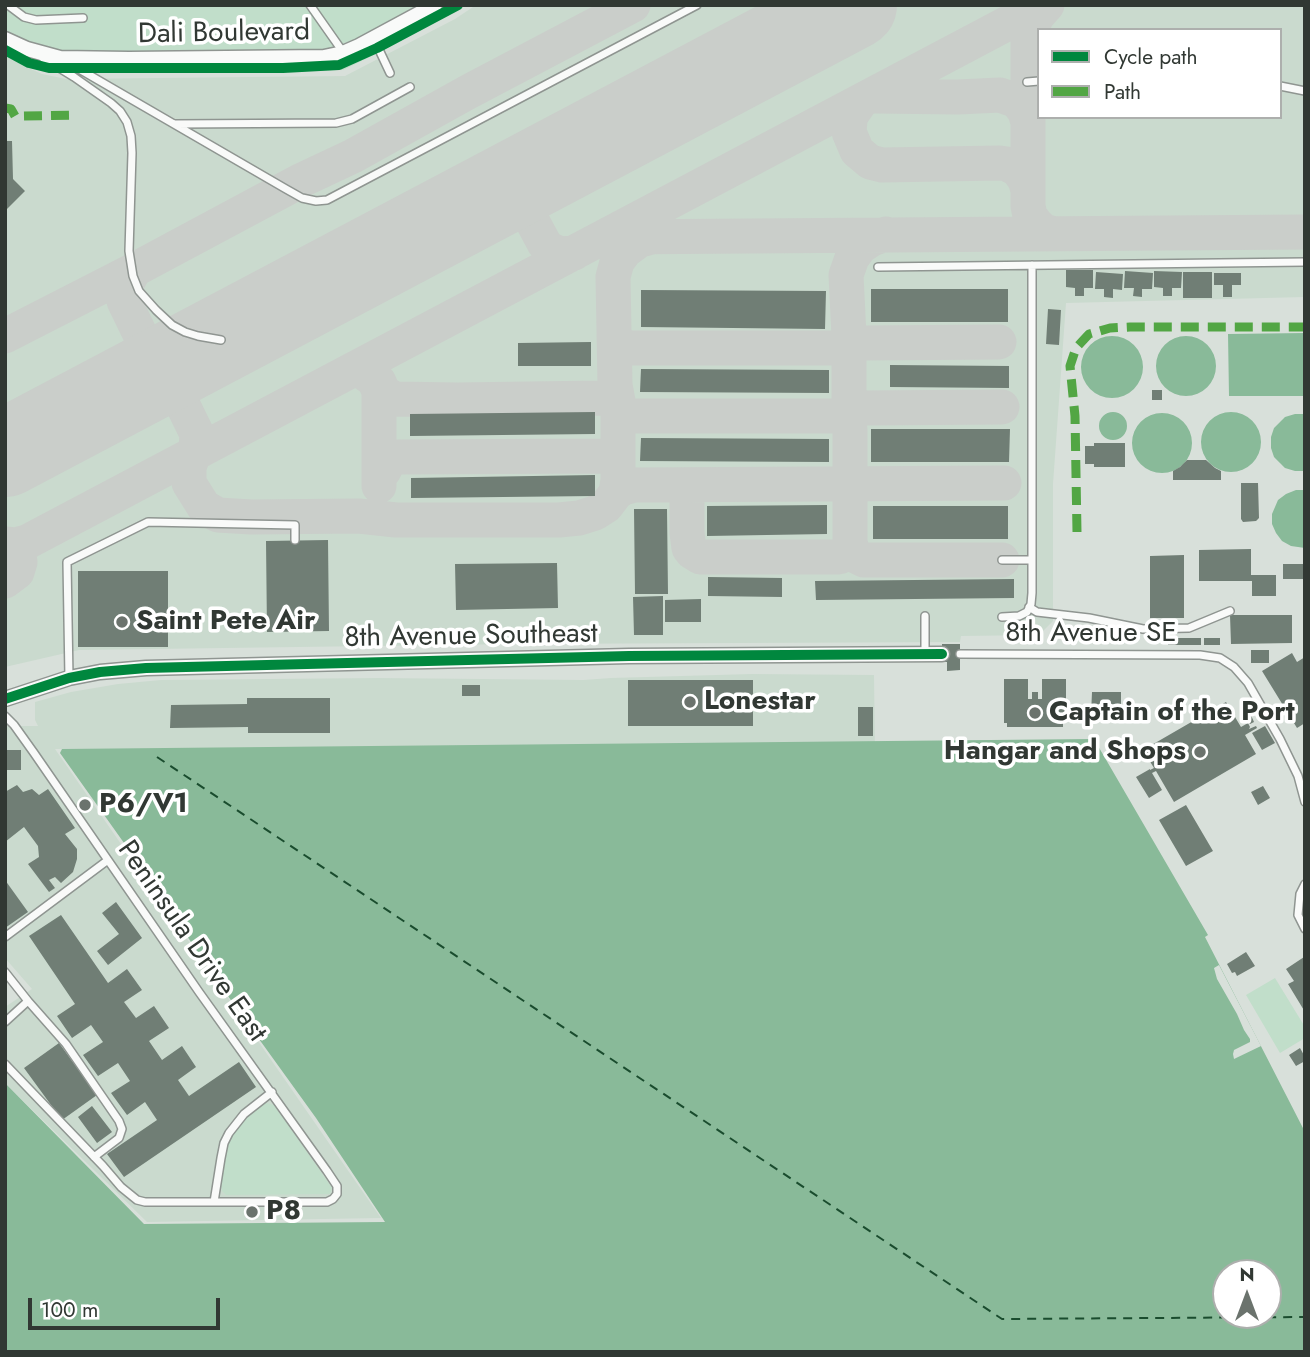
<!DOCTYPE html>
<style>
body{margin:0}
#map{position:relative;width:1310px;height:1357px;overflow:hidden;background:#d8e0da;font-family:Jost,sans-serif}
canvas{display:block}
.frame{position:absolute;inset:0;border:7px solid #313833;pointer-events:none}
.legend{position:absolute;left:1037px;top:28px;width:245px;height:91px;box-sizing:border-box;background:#fff;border:2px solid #adafad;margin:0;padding:9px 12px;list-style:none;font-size:21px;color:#313833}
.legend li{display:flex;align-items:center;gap:14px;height:35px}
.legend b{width:35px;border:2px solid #adafad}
.north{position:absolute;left:1212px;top:1259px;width:70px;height:70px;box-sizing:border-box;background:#fff;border:2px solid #adafad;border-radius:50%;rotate:0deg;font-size:19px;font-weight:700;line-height:28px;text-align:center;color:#313833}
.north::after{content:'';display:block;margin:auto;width:24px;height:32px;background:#6b736d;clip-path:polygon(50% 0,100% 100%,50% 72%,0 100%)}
.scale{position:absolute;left:28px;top:1298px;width:192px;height:32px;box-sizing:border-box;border:4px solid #313833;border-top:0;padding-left:9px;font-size:21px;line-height:24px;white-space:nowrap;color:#313833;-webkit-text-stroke:5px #fff;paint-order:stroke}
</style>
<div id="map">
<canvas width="1310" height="1357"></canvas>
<div class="frame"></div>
<ul class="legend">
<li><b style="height:9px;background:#00873e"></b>Cycle path</li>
<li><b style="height:9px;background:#52a644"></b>Path</li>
</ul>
<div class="north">N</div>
<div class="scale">100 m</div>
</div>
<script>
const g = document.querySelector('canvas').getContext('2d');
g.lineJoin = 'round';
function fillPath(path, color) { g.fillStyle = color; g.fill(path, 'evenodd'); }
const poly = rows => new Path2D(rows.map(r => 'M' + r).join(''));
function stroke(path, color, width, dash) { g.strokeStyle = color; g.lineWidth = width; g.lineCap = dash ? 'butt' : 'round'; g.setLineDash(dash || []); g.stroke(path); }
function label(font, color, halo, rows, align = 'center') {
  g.font = font + ' Jost,sans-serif'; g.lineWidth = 7; g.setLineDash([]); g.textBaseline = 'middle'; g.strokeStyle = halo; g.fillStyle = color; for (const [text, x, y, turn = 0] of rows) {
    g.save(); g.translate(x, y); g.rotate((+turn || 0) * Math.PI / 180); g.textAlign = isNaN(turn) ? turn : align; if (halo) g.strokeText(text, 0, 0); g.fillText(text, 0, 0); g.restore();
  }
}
fillPath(poly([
 [476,5,1305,5,1305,297,1066,303,1053,484,1053,621,1039,635,961,636,960,642,517,644,79,650,5,667,5,53,22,65,42,74,66,79,345,76,455,19],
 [1039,30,1280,30,1280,117,1039,117],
 [752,674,874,675,875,752,55,749,381,1218,147,1222,5,1083,5,1007,32,989,5,958,5,726,38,726,35,720,35,702,71,692,118,684,161,680,378,678,583,680,611,678]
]), '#cadace');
fillPath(poly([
 [5,5,420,5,356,39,324,50,98,52,61,50,47,48,16,37,5,30],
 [450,5,465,5,386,49,343,70,67,73,43,68,14,52,44,62,60,65,325,65,336,63,361,53],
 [1275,978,1305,1027,1305,1038,1280,1053,1246,995],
 [266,1103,274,1105,330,1185,332,1188,330,1194,226,1195,222,1191,220,1176,226,1145,235,1128,248,1114]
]), '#c1deca');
fillPath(poly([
 [1305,333,1305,396,1229,396,1228,334],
 '1156 366a30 30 0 1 1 60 0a30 30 0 1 1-60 0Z',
 '1081 367a31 31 0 1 1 62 0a31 31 0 1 1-62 0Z',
 '1201 442a30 30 0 1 1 60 0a30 30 0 1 1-60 0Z',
 '1099 426a14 14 0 1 1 28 0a14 14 0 1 1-28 0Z',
 '1132 443a30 30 0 1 1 60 0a30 30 0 1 1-60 0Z',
 [1295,414,1305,414,1305,471,1295,471,1285,468,1274,457,1271,448,1271,437,1274,428,1285,417],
 [1296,490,1305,490,1305,548,1291,546,1282,541,1276,533,1272,524,1272,514,1278,500,1286,494],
 [1094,739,1208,935,1205,937,1305,1132,1305,1352,5,1352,5,1083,144,1224,385,1222,316,1118,220,985,129,850,60,753,62,749],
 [1226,1273,1268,1273,1268,1315,1226,1315]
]), '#89ba99');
fillPath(poly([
 [1219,965,1261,1046,1234,1059,1233,1054,1234,1050,1250,1042,1250,1039,1244,1030,1237,1014,1217,979,1214,968]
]), '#d8e0da');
stroke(poly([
 [157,757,1002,1319,1305,1317]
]), '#1a4c2e', 2, [9, 7]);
stroke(poly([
 [1047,5,1038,15,1033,24,1028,40,1028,206,1030,216,1037,225,1044,231,1054,234],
 [875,96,958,97,1000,95,1017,101,1025,112,1027,119],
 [861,101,852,114,850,120,849,132,857,151,870,162,882,165,1000,163,1007,164,1018,170,1025,180,1028,190],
 [492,196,511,195,516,197,522,202,522,192,527,183,548,167],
 [522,202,544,243,549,249,560,254,574,253],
 [612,237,1305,232],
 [134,270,125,287,124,301,140,334],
 [614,335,618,343,628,348,834,348,843,350,846,353,849,361],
 [5,336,134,270,302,180,353,156,468,92,633,5],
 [834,348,864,343,999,342],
 [367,375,375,381,379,392,379,486],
 [379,382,383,392,395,399,457,400,602,398,610,394,615,385],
 [134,385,141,373,143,366,143,345,140,334,151,346,168,356,179,357,195,353],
 [174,387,197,434,196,448,189,467,189,483,204,507,218,515,251,517,359,516,396,520,559,520,579,518,595,513,606,506,616,493,623,488,634,485,1004,483],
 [841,415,847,410,849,403,849,336,846,275,852,258,860,247,872,239,886,234],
 [836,416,840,416,846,421,850,429,850,543,854,555,864,560,1002,560],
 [618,428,621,421,630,416,836,416,863,408,1002,407],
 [379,474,383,472,389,461,396,457,606,456,613,453,618,444],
 [699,485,693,488,687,496,687,533,689,548,692,552,700,557,837,557,842,556,847,551,850,543],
 [616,493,618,480,618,401,615,385,613,277,617,262,625,251,640,240,655,236],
 [5,544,16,545,27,542,1042,5],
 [5,581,17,572,20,562,19,555,16,548,8,545]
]), '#caceca', 35);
stroke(poly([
 [5,453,853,5]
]), '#caceca', 88);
fillPath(poly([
 [5,141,12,141,13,179,25,191,5,211],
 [1066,270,1093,270,1093,288,1084,288,1084,296,1075,296,1075,288,1066,287],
 [1125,271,1153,273,1152,289,1142,289,1142,297,1133,296,1134,288,1124,288],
 [1154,271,1182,272,1181,288,1172,288,1172,296,1163,296,1163,288,1154,287],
 [1096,272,1123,274,1122,290,1113,289,1113,298,1104,297,1104,289,1095,289],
 [1183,272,1212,272,1212,298,1183,298],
 [1214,273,1241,273,1241,285,1232,285,1232,297,1223,297,1223,285,1214,285],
 [871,289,1008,289,1008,322,871,322],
 [641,290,826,291,825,329,641,327],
 [1048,309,1061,310,1059,345,1046,344],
 [591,342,591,366,518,366,518,343],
 [890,365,1009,366,1009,388,890,387],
 [641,369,829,370,829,393,640,392],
 [1152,390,1162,390,1162,400,1152,400],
 [595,412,595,434,410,436,410,414],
 [871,429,1010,429,1009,462,871,462],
 [641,438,829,439,829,462,640,461],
 [1094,443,1125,443,1125,467,1094,467,1094,464,1085,464,1085,446,1094,446],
 [1187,460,1206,460,1215,468,1221,471,1221,480,1173,480,1173,471,1180,467],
 [595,475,595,496,411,498,411,478],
 [1241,483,1258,483,1259,518,1256,521,1243,522,1241,519],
 [827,505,827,534,707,536,707,506],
 [873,506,1008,506,1008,539,873,539],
 [634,509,667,509,668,594,635,594],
 [328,540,329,631,267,632,266,541],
 [1251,549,1251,575,1276,575,1276,596,1252,596,1252,581,1199,581,1199,550],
 [1184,555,1184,618,1150,618,1150,556],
 [557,563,558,608,456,610,455,564],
 [1283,564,1303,564,1303,579,1283,579],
 [78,571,168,571,168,647,78,647],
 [708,577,782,578,782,597,708,596],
 [1014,579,1014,598,816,600,815,581],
 [663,596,663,635,634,635,633,597],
 [701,599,701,622,665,622,665,600],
 [1230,615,1292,615,1292,643,1231,644],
 [1168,638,1201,638,1201,645,1168,645],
 [1204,638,1220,638,1220,645,1204,645],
 [942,644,960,644,960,670,947,671,947,662,942,662],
 [1251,650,1269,650,1269,663,1251,663],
 [1292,653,1297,662,1305,657,1305,723,1297,728,1262,671],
 [1004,679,1028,679,1028,699,1032,699,1032,692,1038,692,1038,699,1042,699,1042,679,1066,679,1066,723,1063,723,1063,727,1007,727,1007,723,1004,723],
 [628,680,753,680,753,726,628,726],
 [462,685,480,685,480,696,462,696],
 [1092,692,1121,692,1121,715,1091,715],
 [247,698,330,698,330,733,248,733,248,727,170,728,171,705,247,704],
 [1226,702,1241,727,1248,723,1250,727,1249,729,1256,726,1257,728,1245,735,1256,754,1174,802,1156,771,1152,773,1162,790,1149,798,1136,777,1150,769,1150,770,1154,768,1143,750],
 [858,707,873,707,873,736,858,736],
 [1250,713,1254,722,1250,724,1248,721,1244,723,1241,718],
 [1265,726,1275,743,1262,750,1252,733],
 [5,750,21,750,21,770,5,770],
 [17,785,23,792,32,789,39,795,48,789,75,828,65,834,77,849,77,859,73,872,61,883,55,877,49,880,55,888,49,892,28,864,39,857,38,846,24,827,5,842,5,792],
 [1263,786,1270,798,1258,805,1251,792],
 [1186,805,1213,851,1186,866,1159,820],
 [5,880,28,912,5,928],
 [116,902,142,938,108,965,97,951,119,934,102,913],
 [61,915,108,983,127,969,142,990,124,1002,136,1018,154,1006,169,1028,149,1041,162,1060,182,1046,196,1067,178,1080,189,1096,239,1062,256,1087,124,1177,107,1154,157,1120,145,1102,127,1115,111,1093,130,1081,118,1063,98,1076,83,1055,103,1042,91,1025,72,1038,57,1016,75,1004,29,936],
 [1246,952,1255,966,1237,976,1235,972,1232,973,1227,964],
 [1304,957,1305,959,1305,1012,1288,984,1294,981,1286,969],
 [59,1043,97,1095,62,1120,24,1068],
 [1300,1048,1305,1057,1305,1061,1296,1066,1289,1055],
 [92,1106,112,1132,97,1143,78,1117]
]), '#707e75');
const service = poly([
 [8,5,24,17,36,20,83,18],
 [310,5,343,52],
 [374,39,390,73],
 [43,58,74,77,111,103,120,111,127,122,131,136,132,153,129,251,133,276,139,291,156,310,172,325,185,332,198,336,221,340],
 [67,62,286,189,302,198,316,201,327,200,697,5],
 [1027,82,1039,81],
 [1280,86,1305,91],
 [175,124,336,123,352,119,410,87],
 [878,267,1305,262],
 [1002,560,1032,560],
 [1029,607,1037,612,1089,618,1143,629,1189,628,1230,611],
 [1002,617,1019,616,1027,612,1031,604,1032,593,1032,265],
 [925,654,925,616],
 [960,654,1200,655,1220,658,1234,667,1248,683,1280,739,1298,776,1305,802],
 [69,678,67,562,148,522,295,525,295,540],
 [5,716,14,725,34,753,199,992,327,1171,337,1186,337,1194,333,1199,327,1202,145,1202,137,1200,121,1187,103,1166,5,1064],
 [1305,884,1300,894,1298,915,1305,929],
 [5,937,108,860],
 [5,972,28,1001,5,1022],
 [28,1001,66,1044,119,1121,122,1129,119,1138,94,1157],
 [214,1202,221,1158,224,1143,229,1133,244,1114,272,1092]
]);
const minor = poly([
 [5,39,27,49,60,58,129,59,324,57,343,53,359,46,435,5],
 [5,699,69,678,100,672,146,668,629,656,942,654]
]);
stroke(service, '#8f9591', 10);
stroke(minor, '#8f9591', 17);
stroke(service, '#f9faf9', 7);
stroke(minor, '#f9faf9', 14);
stroke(poly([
 [5,108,11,109,15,116],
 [24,116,77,115],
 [1077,532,1075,416,1070,366,1076,348,1089,334,1110,328,1130,327,1305,327]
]), '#52a644', 9, [18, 9]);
stroke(poly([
 [5,50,29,63,49,68,283,68,339,65,377,48,458,5],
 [5,699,69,678,100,672,146,668,629,656,942,654]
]), '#00873e', 10);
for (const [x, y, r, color] of [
 [122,622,7,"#6b736d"],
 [690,702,7,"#6b736d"],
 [1035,713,7,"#6b736d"],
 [1200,752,7,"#6b736d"],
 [85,805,7,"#6b736d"],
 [252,1212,7,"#6b736d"]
]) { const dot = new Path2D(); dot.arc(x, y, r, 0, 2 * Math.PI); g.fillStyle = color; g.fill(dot); stroke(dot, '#fff', 2.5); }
label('28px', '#313833', '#fff', [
 ["Dali Boulevard",224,34,-1],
 ["8th Avenue SE",1091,634],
 ["8th Avenue Southeast",471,637,-1],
 ["Peninsula Drive East",191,942,55]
]);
label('bold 28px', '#313833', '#fff', [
 ["Saint Pete Air",136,622],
 ["Lonestar",704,702],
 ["Captain of the Port",1049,713],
 ["Hangar and Shops",1186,752,"right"],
 ["P6/V1",99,805],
 ["P8",266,1212]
], 'left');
</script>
